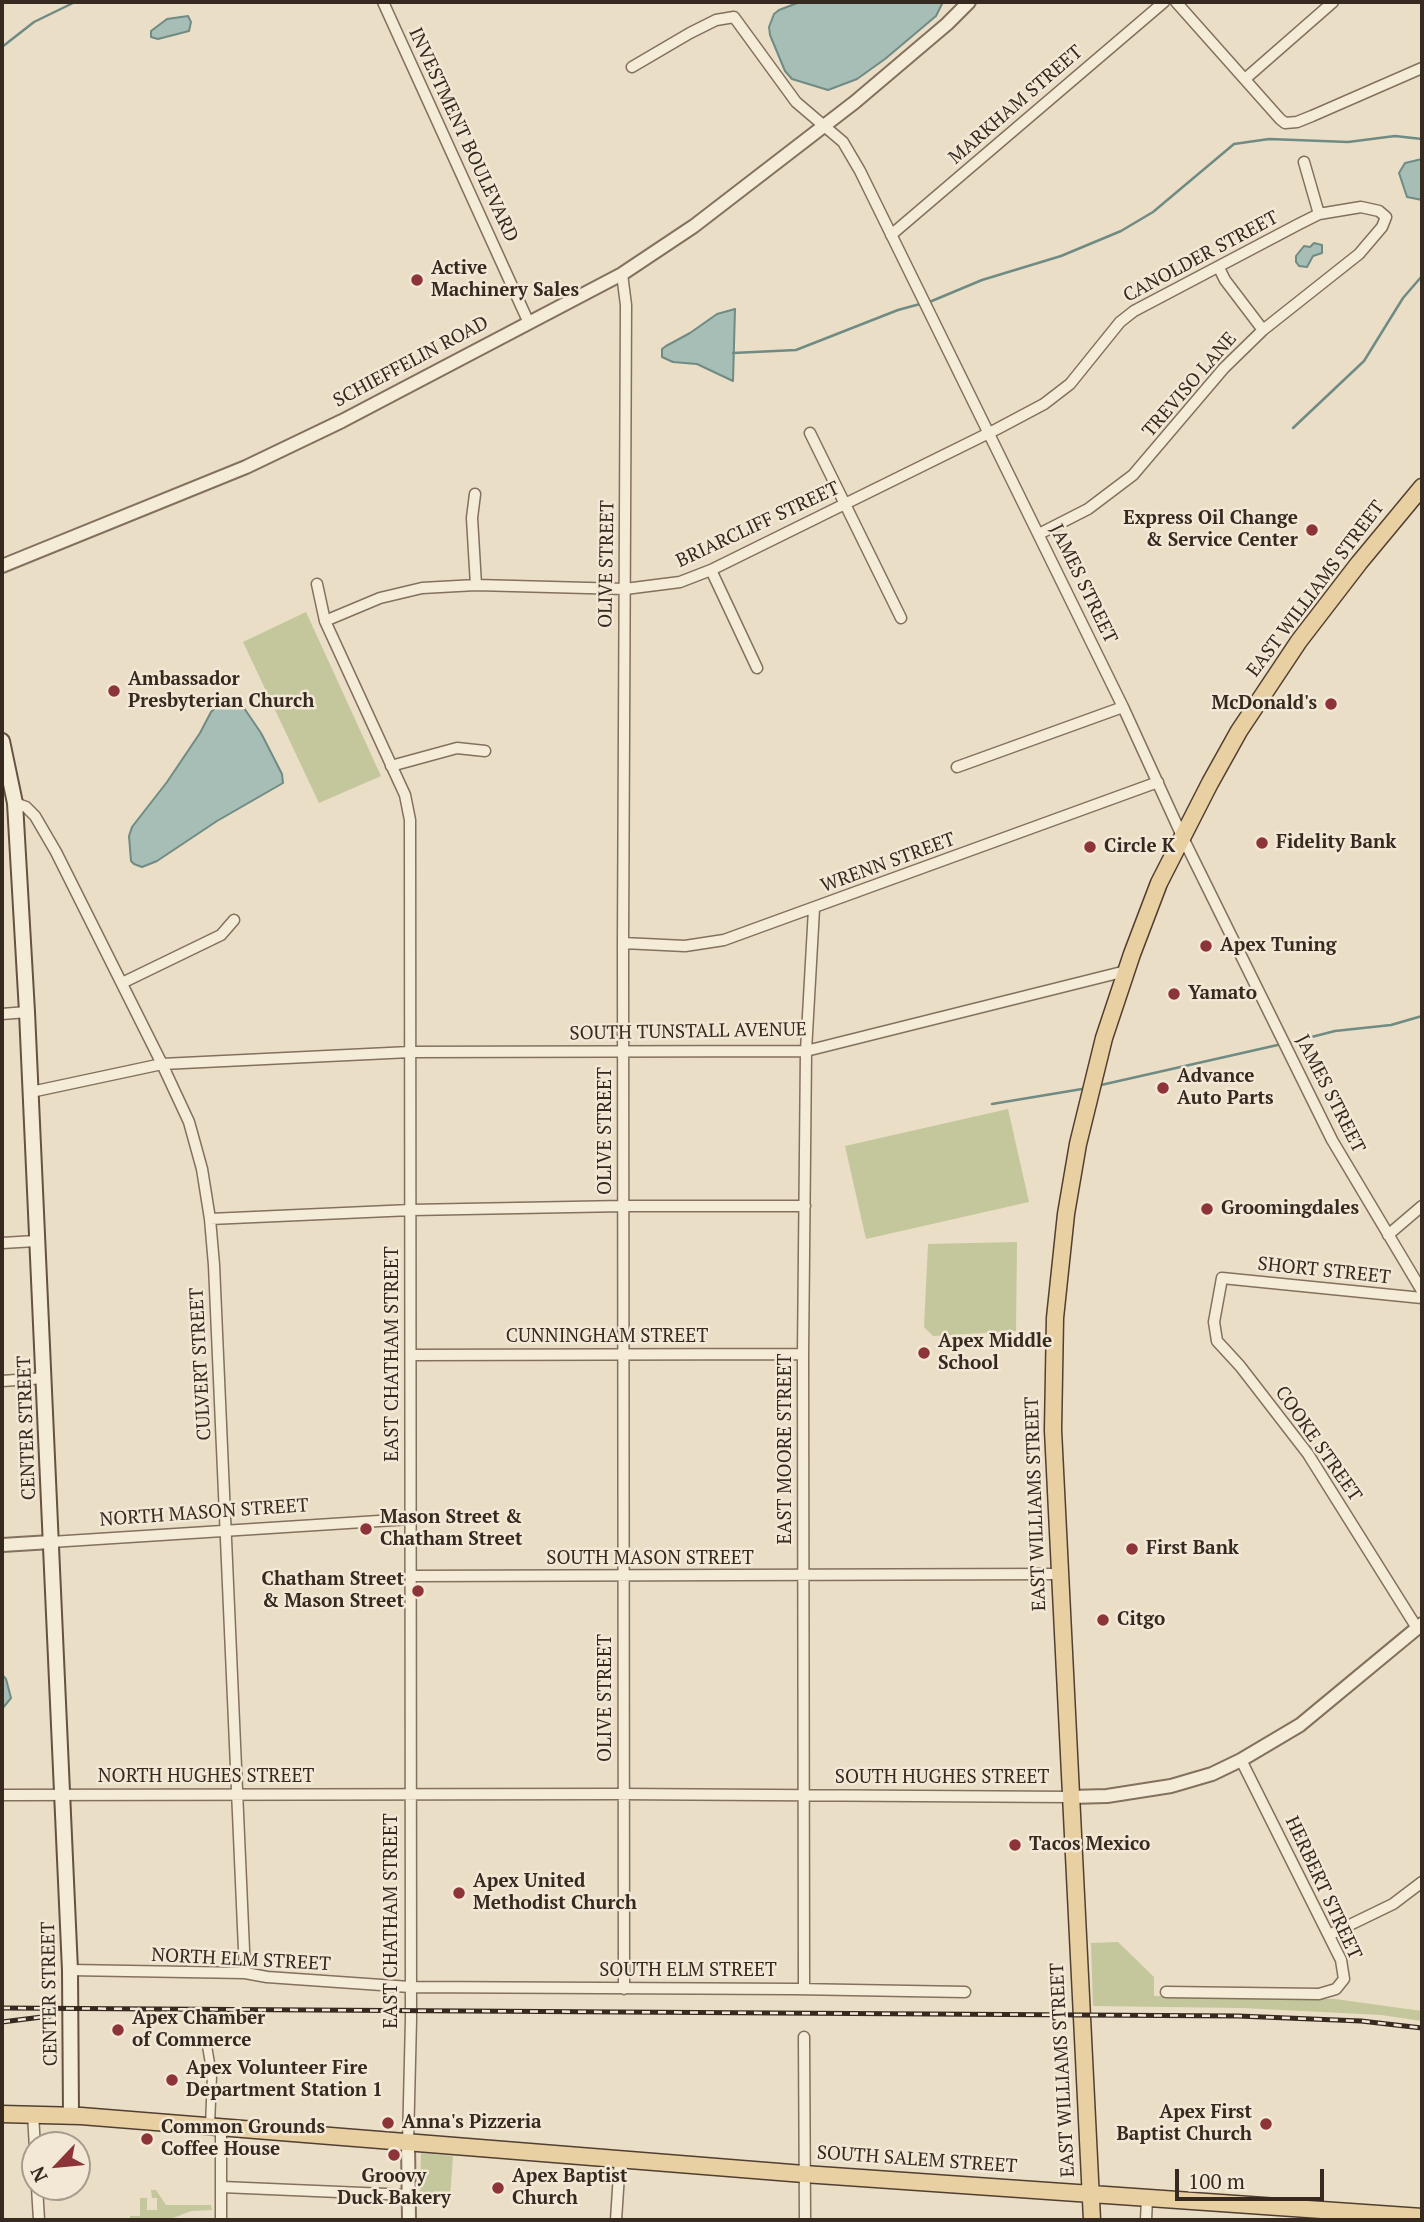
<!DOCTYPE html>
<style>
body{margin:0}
#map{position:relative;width:1424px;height:2222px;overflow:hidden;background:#eadec6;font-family:"PT Serif",serif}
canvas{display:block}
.frame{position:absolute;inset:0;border:4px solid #352920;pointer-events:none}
.north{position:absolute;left:21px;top:2131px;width:70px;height:70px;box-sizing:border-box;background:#f2e8d5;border:2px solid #a69c8d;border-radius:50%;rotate:244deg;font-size:19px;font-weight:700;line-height:28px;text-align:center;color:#352920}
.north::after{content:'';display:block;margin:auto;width:24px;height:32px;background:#8c3437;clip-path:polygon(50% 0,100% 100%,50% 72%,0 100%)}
.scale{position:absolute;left:1175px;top:2169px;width:149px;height:32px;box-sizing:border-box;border:4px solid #352920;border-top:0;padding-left:9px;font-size:21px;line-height:24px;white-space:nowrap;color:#352920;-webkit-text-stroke:5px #f2e8d5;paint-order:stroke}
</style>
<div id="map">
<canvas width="1424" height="2222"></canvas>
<div class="frame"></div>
<div class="north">N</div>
<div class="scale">100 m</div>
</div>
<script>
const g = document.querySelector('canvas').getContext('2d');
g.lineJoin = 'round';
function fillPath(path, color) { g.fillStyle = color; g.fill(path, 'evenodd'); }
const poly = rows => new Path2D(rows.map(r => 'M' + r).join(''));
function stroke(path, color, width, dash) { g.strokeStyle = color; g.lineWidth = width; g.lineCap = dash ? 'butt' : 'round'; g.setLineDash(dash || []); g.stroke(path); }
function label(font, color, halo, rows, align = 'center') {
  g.font = font + ' "PT Serif",serif'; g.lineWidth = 5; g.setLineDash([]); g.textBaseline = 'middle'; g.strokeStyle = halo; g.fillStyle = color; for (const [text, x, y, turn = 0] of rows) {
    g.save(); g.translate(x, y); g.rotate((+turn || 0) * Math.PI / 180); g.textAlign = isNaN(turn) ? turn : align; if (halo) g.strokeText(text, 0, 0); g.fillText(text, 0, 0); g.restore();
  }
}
fillPath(poly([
 [306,612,381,776,319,803,243,642],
 [1008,1109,1029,1202,866,1239,845,1146],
 [1017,1242,1016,1331,933,1336,924,1327,928,1244],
 [1118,1942,1154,1977,1154,1996,1335,1999,1422,2011,1422,2021,1381,2015,1242,2008,1093,2006,1091,1943],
 [421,2153,453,2156,450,2198,420,2194],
 [151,2190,156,2190,166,2205,211,2205,212,2210,191,2211,168,2220,130,2220,130,2216,140,2216,140,2198,147,2198,147,2210,157,2210,157,2198,152,2198]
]), '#c3c79b');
const water = poly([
 [800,2,943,2,936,16,885,59,857,79,828,90,792,79,785,71,770,35,769,27,774,14,779,10,800,2],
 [188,16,191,22,189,31,158,39,151,37,151,31,167,19,188,16],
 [1422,159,1422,200,1407,197,1399,173,1405,163,1422,159],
 [1314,243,1322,245,1322,253,1313,256,1307,267,1299,266,1296,262,1296,256,1304,246,1310,247,1314,243],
 [735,309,733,381,697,364,673,362,662,357,662,349,666,346,690,333,717,314,735,309],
 [224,704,239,705,244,708,261,733,282,774,283,783,217,821,157,861,142,867,134,864,131,861,129,836,132,827,167,782,200,733,211,712,217,706,224,704],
 [2,1674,6,1679,11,1698,2,1709,2,1674]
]);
fillPath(water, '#a7beb6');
stroke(water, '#6f8b83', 2);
stroke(poly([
 [2,47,34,22,75,2],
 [927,303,982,280,1061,256,1121,231,1153,212,1234,144,1269,139,1348,142,1395,136,1422,139],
 [733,353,796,350,898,310,920,304],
 [1293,428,1364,361,1403,298,1422,276],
 [1288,1043,1335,1031,1391,1025,1422,1016],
 [1101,1085,1282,1044],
 [992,1104,1082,1089]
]), '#6f8b83', 2.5);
const pedestrian = poly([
 [207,2046,212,2075,210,2126]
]);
const minor = poly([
 [383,2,528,321],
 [1176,2,1280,119,1285,123,1297,122,1312,116,1422,68],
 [632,67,690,33,716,20,734,17,796,102,843,142,860,171,1123,707,1182,836,1332,1140,1422,1291],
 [1245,79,1333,2],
 [1304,162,1319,214],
 [891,235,1164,2],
 [1219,268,1225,280,1263,330],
 [622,274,626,305,623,943,624,1989],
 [810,433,901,618],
 [475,494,472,518,476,585],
 [711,570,757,668],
 [317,584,325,621,405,795,410,820,411,2019,408,2143],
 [325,621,380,598,422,588,476,585,625,589,680,582,711,570,997,429,1044,404,1070,384,1120,322,1134,311,1299,224,1319,214,1361,207,1379,211,1386,217,1382,227,1359,254,1263,330,1224,368,1133,475,1088,509,1039,534],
 [391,766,457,748,485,751],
 [957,767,1123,707],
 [15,803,26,807,35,816,56,852,162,1064,189,1122,202,1169,210,1219,214,1265,245,1973],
 [623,943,685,946,724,940,1158,782],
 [122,983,221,935,234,920],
 [2,1014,27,1012],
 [31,1092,162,1064,410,1052,806,1051,1126,971],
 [210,1219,411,1210,624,1206,805,1206],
 [1388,1235,1422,1206],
 [2,1243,36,1241],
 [411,1355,803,1354],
 [2,1381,45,1378],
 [51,1542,410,1519],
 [410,1576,1059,1574],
 [1417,1628,1308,1454,1240,1366,1217,1341,1214,1322,1222,1278,1422,1298],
 [2,1795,617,1794,1070,1797],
 [1329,1935,1393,1904,1422,1882],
 [70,1970,245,1973,267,1977,410,1987,795,1989,965,1992],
 [804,1989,803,1354,806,1051,814,909],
 [1166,1992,1319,1994,1336,1989,1344,1979,1341,1960,1241,1760],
 [804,2037,805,2220],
 [33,2113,35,2149],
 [221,2127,221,2220],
 [37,2187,39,2220],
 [222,2187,409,2195],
 [616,2220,620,2159],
 [1146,2220,1147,2198]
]);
const tertiary = poly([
 [2,566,246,467,342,421,622,274,694,226,855,102,947,24,969,2],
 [2,1545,51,1542],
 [1070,1797,1107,1796,1171,1786,1212,1774,1241,1760,1300,1725,1422,1624],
 [408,2143,409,2220]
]);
const secondary = poly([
 [2,741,15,803,27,1012,70,1970,71,2115]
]);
const primary = poly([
 [2,2114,81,2116,804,2174,1422,2217],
 [1092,2220,1053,1430,1055,1318,1066,1214,1078,1144,1104,1038,1132,954,1159,883,1210,783,1239,731,1299,641,1359,563,1422,487]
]);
stroke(pedestrian, '#83705d', 11);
stroke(minor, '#83705d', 13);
stroke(tertiary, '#83705d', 16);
stroke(secondary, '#655241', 18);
stroke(primary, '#513f31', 19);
stroke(pedestrian, '#f5ecd8', 8);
stroke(minor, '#f5ecd8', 10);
stroke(tertiary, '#f5ecd8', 12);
stroke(secondary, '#f5ecd8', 14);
stroke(primary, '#e9d0a2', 16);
const rail = poly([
 [2,2008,1238,2016,1361,2021,1422,2028],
 [2,2022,50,2016]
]);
stroke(rail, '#352920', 5);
stroke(rail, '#f2e8d5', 2.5, [8]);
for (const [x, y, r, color] of [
 [417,280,7,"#8c3437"],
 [1312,530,7,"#8c3437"],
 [114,691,7,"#8c3437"],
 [1331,704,7,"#8c3437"],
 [1262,843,7,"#8c3437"],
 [1090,847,7,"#8c3437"],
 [1206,946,7,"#8c3437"],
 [1174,994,7,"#8c3437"],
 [1163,1088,7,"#8c3437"],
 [1207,1209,7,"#8c3437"],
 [924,1353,7,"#8c3437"],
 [366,1529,7,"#8c3437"],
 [1132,1549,7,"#8c3437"],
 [418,1591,7,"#8c3437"],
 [1103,1620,7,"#8c3437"],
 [1015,1845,7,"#8c3437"],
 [459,1893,7,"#8c3437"],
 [118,2030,7,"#8c3437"],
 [172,2080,7,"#8c3437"],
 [388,2123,7,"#8c3437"],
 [1266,2124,7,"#8c3437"],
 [147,2139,7,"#8c3437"],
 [394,2155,7,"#8c3437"],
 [498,2188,7,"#8c3437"]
]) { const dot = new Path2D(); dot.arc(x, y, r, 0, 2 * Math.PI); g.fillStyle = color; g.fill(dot); stroke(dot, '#f2e8d5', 2.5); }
label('19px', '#352920', '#f2e8d5', [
 ["MARKHAM STREET",1016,105,-41],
 ["INVESTMENT BOULEVARD",463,135,65],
 ["CANOLDER STREET",1201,257,-28],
 ["SCHIEFFELIN ROAD",411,362,-28],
 ["TREVISO LANE",1190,385,-49],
 ["BRIARCLIFF STREET",758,525,-25],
 ["OLIVE STREET",607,564,-89],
 ["JAMES STREET",1083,584,64],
 ["EAST WILLIAMS STREET",1316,589,-53],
 ["WRENN STREET",888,863,-20],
 ["SOUTH TUNSTALL AVENUE",688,1032,-1],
 ["JAMES STREET",1330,1094,63],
 ["OLIVE STREET",606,1131,-90],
 ["SHORT STREET",1324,1271,6],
 ["CUNNINGHAM STREET",607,1337],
 ["EAST CHATHAM STREET",393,1354,-90],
 ["CULVERT STREET",201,1364,-93],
 ["CENTER STREET",27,1428,-92],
 ["COOKE STREET",1318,1444,55],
 ["EAST MOORE STREET",786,1449,-90],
 ["EAST WILLIAMS STREET",1036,1504,-92],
 ["NORTH MASON STREET",204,1513,-4],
 ["SOUTH MASON STREET",650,1559],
 ["OLIVE STREET",606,1698,-90],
 ["NORTH HUGHES STREET",206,1777],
 ["SOUTH HUGHES STREET",942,1778],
 ["HERBERT STREET",1323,1888,65],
 ["EAST CHATHAM STREET",392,1921,-90],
 ["NORTH ELM STREET",241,1960,3],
 ["SOUTH ELM STREET",688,1971],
 ["CENTER STREET",50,1994,-91],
 ["EAST WILLIAMS STREET",1063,2070,-93],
 ["SOUTH SALEM STREET",917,2160,4]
]);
label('bold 19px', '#352920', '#f2e8d5', [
 ["Active",431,269],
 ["Machinery Sales",431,291],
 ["Express Oil Change",1298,519,"right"],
 ["& Service Center",1298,541,"right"],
 ["Ambassador",128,680],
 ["Presbyterian Church",128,702],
 ["McDonald's",1317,704,"right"],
 ["Fidelity Bank",1276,843],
 ["Circle K",1104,847],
 ["Apex Tuning",1220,946],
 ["Yamato",1188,994],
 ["Advance",1177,1077],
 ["Auto Parts",1177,1099],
 ["Groomingdales",1221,1209],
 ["Apex Middle",938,1342],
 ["School",938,1364],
 ["Mason Street &",380,1518],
 ["Chatham Street",380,1540],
 ["First Bank",1146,1549],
 ["Chatham Street",404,1580,"right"],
 ["& Mason Street",404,1602,"right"],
 ["Citgo",1117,1620],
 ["Tacos Mexico",1029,1845],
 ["Apex United",473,1882],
 ["Methodist Church",473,1904],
 ["Apex Chamber",132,2019],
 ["of Commerce",132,2041],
 ["Apex Volunteer Fire",186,2069],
 ["Department Station 1",186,2091],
 ["Apex First",1252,2113,"right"],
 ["Baptist Church",1252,2135,"right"],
 ["Anna's Pizzeria",402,2123],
 ["Common Grounds",161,2128],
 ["Coffee House",161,2150],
 ["Groovy",394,2177,"center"],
 ["Duck Bakery",394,2199,"center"],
 ["Apex Baptist",512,2177],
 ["Church",512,2199]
], 'left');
</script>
